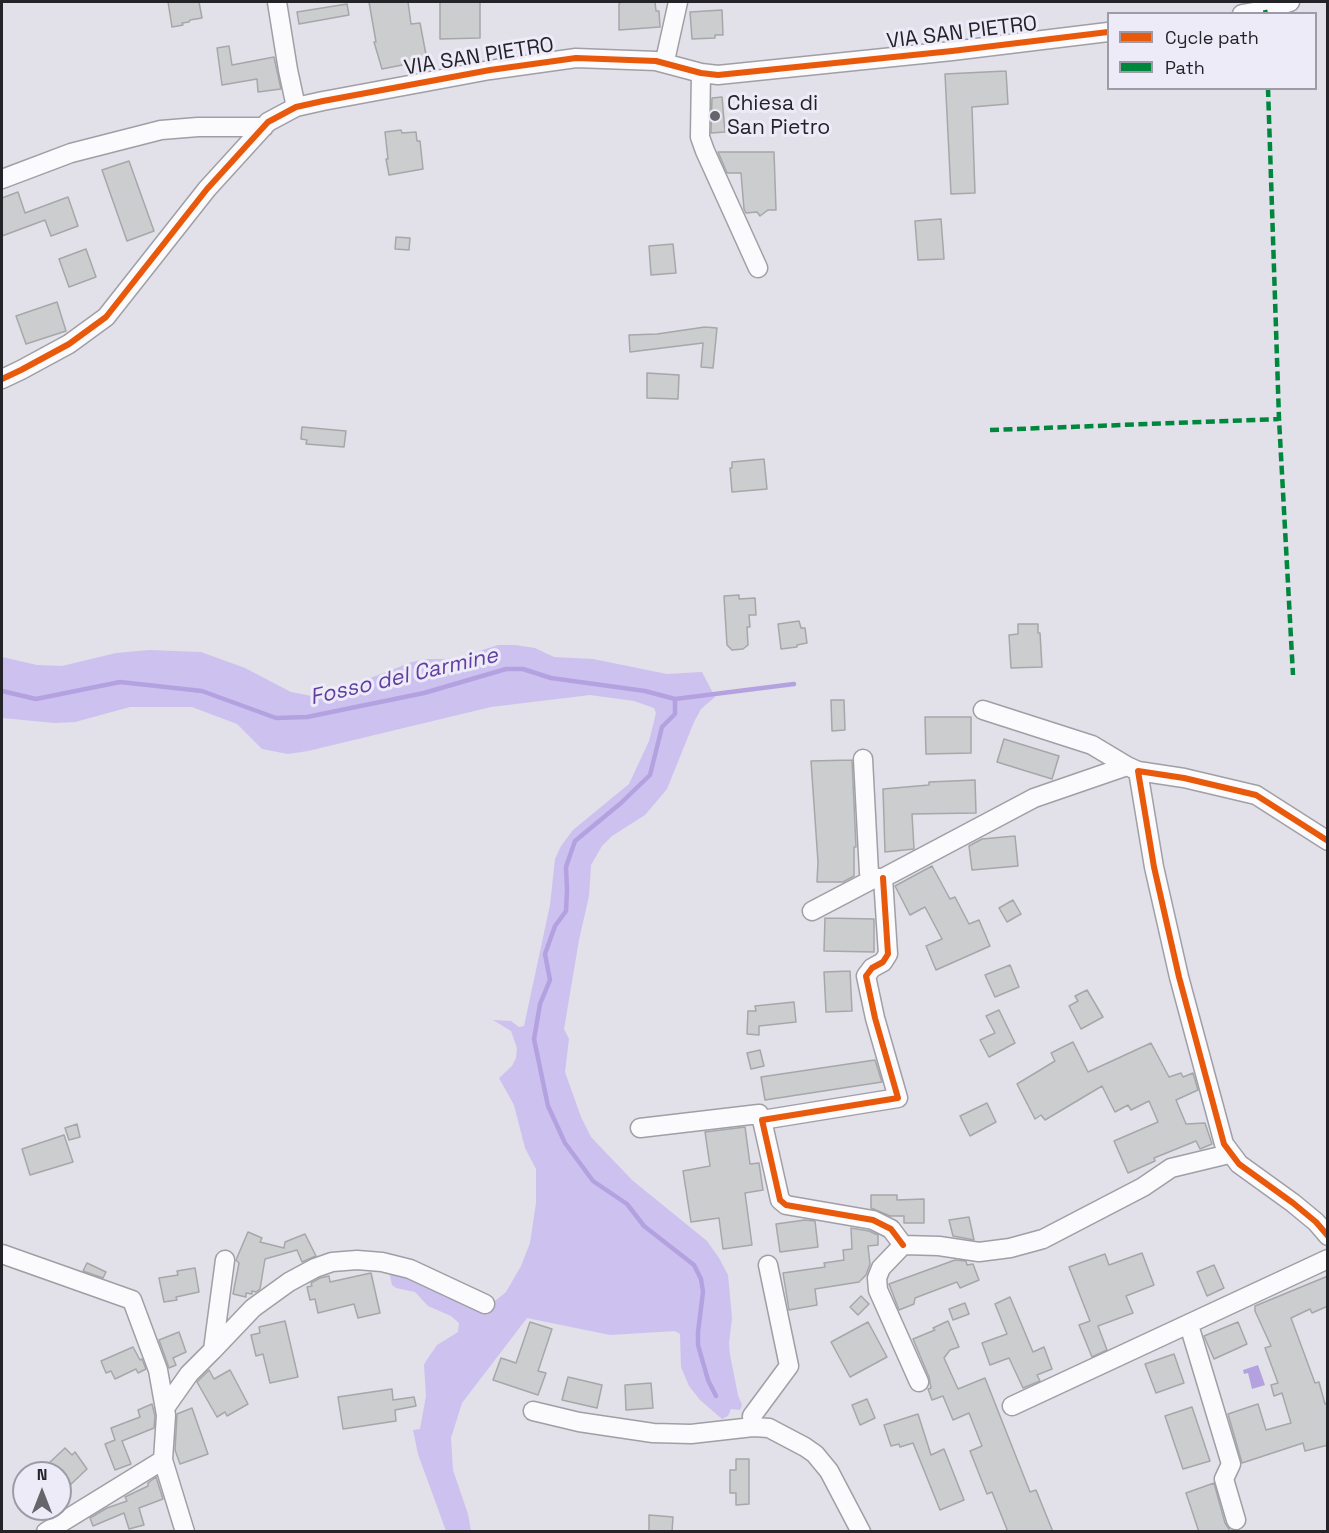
<!DOCTYPE html>
<style>
body{margin:0}
#map{position:relative;width:1329px;height:1533px;overflow:hidden;background:#e2e0e8;font-family:"Space Grotesk",sans-serif}
canvas{display:block}
.frame{position:absolute;inset:0;border:3px solid #242328;pointer-events:none}
.legend{position:absolute;left:1107px;top:12px;width:210px;height:78px;box-sizing:border-box;background:#eeebf9;border:2px solid #9d9ba5;margin:0;padding:8px 10px;list-style:none;font-size:18px;color:#242328}
.legend li{display:flex;align-items:center;gap:12px;height:30px}
.legend b{width:30px;border:2px solid #9d9ba5}
.north{position:absolute;left:12px;top:1461px;width:60px;height:60px;box-sizing:border-box;background:#eeebf9;border:2px solid #9d9ba5;border-radius:50%;rotate:0deg;font-size:16px;font-weight:700;line-height:24px;text-align:center;color:#242328}
.north::after{content:'';display:block;margin:auto;width:21px;height:27px;background:#66656b;clip-path:polygon(50% 0,100% 100%,50% 72%,0 100%)}
</style>
<div id="map">
<canvas width="1329" height="1533"></canvas>
<div class="frame"></div>
<ul class="legend">
<li><b style="height:8px;background:#e8590c"></b>Cycle path</li>
<li><b style="height:8px;background:#00873e"></b>Path</li>
</ul>
<div class="north">N</div>
</div>
<script>
const g = document.querySelector('canvas').getContext('2d');
g.lineJoin = 'round';
function fillPath(path, color) { g.fillStyle = color; g.fill(path, 'evenodd'); }
const poly = rows => new Path2D(rows.map(r => 'M' + r).join(''));
function stroke(path, color, width, dash) { g.strokeStyle = color; g.lineWidth = width; g.lineCap = dash ? 'butt' : 'round'; g.setLineDash(dash || []); g.stroke(path); }
function label(font, color, halo, rows, align = 'center') {
  g.font = font + ' "Space Grotesk",sans-serif'; g.lineWidth = 6; g.setLineDash([]); g.textBaseline = 'middle'; g.strokeStyle = halo; g.fillStyle = color; for (const [text, x, y, turn = 0] of rows) {
    g.save(); g.translate(x, y); g.rotate((+turn || 0) * Math.PI / 180); g.textAlign = isNaN(turn) ? turn : align; if (halo) g.strokeText(text, 0, 0); g.fillText(text, 0, 0); g.restore();
  }
}
fillPath(poly([
 [498,645,515,645,535,648,554,657,593,659,667,674,702,672,715,697,701,709,694,722,667,789,645,815,612,836,602,846,591,865,589,896,579,940,564,1029,569,1039,565,1072,581,1117,591,1137,632,1180,707,1241,719,1258,728,1275,732,1318,729,1343,730,1355,738,1395,742,1405,740,1410,731,1409,728,1416,722,1419,700,1400,689,1386,681,1367,680,1334,675,1331,610,1335,527,1318,462,1403,451,1438,453,1470,468,1514,471,1531,446,1531,418,1454,413,1430,420,1429,426,1396,424,1365,426,1361,437,1345,458,1332,459,1323,451,1316,428,1306,415,1292,396,1288,392,1285,388,1267,490,1305,506,1292,521,1266,530,1243,536,1203,536,1169,525,1148,514,1105,499,1078,512,1066,516,1058,517,1048,511,1031,493,1020,511,1021,519,1027,524,1026,550,905,555,859,561,846,573,830,629,784,649,741,656,713,654,708,634,701,590,695,491,707,308,751,288,754,262,749,237,724,192,707,130,707,75,722,55,723,2,718,2,657,37,665,62,666,116,653,149,650,201,652,245,668,291,692,317,697,327,696,338,687,373,677,412,662,427,659,446,659,461,657]
]), '#cdc1f0');
fillPath(poly([
 [1258,1365,1265,1385,1252,1389,1248,1373,1244,1374,1243,1370]
]), '#b4a2e0');
stroke(poly([
 [2,691,36,699,120,682,202,691,276,718,307,717,424,693,506,669,523,669,551,678,645,691,675,699,794,684],
 [675,699,675,714,662,727,650,775,621,803,575,841,566,867,567,890,566,911,555,926,545,954,550,980,540,1004,534,1039,548,1106,565,1143,593,1181,627,1204,644,1226,694,1265,701,1279,703,1292,698,1332,698,1345,708,1380,716,1396]
]), '#b4a2e0', 4.5);
const building = poly([
 [168,2,199,2,202,18,190,20,189,22,182,23,183,25,172,27,168,2],
 [369,2,408,2,411,24,420,23,427,60,382,69,374,42,376,42,369,2],
 [440,2,480,2,480,38,440,39,440,2],
 [621,2,655,2,656,11,659,11,660,27,619,30,619,4,621,2],
 [347,4,349,15,299,24,297,12,347,4],
 [722,10,723,35,715,35,715,38,692,39,690,12,722,10],
 [229,46,232,65,274,57,281,89,258,92,257,79,222,85,217,48,229,46],
 [1006,71,1008,104,972,107,975,193,951,194,945,74,1006,71],
 [722,97,725,132,711,133,712,98,722,97],
 [401,130,402,133,416,132,417,141,420,141,423,169,389,175,386,159,388,159,385,132,401,130],
 [718,152,774,152,776,210,768,210,760,216,757,212,746,213,744,209,741,173,727,173,718,152],
 [129,161,154,231,127,241,102,170,129,161],
 [18,192,25,213,68,197,78,226,51,236,45,220,2,236,2,198,18,192],
 [941,219,944,259,918,260,915,221,941,219],
 [396,237,410,238,409,250,395,249,396,237],
 [673,244,676,273,651,275,649,246,673,244],
 [86,249,96,277,69,287,59,259,86,249],
 [57,302,66,331,26,344,16,316,57,302],
 [705,327,717,328,713,368,701,367,703,343,630,352,629,335,657,334,705,327],
 [647,373,679,375,678,399,647,398,647,373],
 [302,427,346,431,344,447,306,444,307,440,301,439,302,427],
 [764,459,767,489,732,492,730,468,732,468,732,462,764,459],
 [739,595,739,599,755,598,756,615,749,615,750,627,747,627,748,645,743,649,732,650,727,645,724,596,739,595],
 [799,621,801,628,805,628,807,643,797,645,797,647,781,649,778,624,799,621],
 [1018,624,1038,624,1038,633,1040,633,1042,667,1011,668,1009,635,1018,634,1018,624],
 [831,700,844,700,845,730,832,731,831,700],
 [925,717,971,717,971,753,926,754,925,717],
 [1004,739,1059,756,1052,779,997,762,1004,739],
 [852,760,856,847,854,847,854,876,843,882,817,882,818,862,811,761,852,760],
 [975,780,976,813,912,814,914,849,885,852,883,789,929,785,929,782,975,780],
 [1015,836,1018,866,972,870,969,846,982,839,1015,836],
 [932,866,950,899,955,897,969,924,979,920,990,946,936,970,926,946,942,939,925,907,910,915,895,886,932,866],
 [1013,900,1021,914,1007,922,999,908,1013,900],
 [825,918,874,919,874,952,824,951,825,918],
 [1010,965,1019,987,995,997,985,975,1010,965],
 [850,971,852,1011,826,1012,824,972,850,971],
 [1087,990,1103,1017,1081,1029,1069,1006,1078,1001,1075,996,1087,990],
 [794,1002,796,1022,759,1026,759,1035,747,1034,748,1011,756,1011,755,1006,794,1002],
 [999,1010,1015,1043,989,1057,980,1040,995,1033,986,1016,999,1010],
 [1073,1042,1088,1072,1151,1043,1169,1077,1181,1073,1183,1077,1193,1073,1198,1090,1176,1100,1186,1124,1205,1123,1212,1144,1200,1149,1196,1141,1154,1158,1155,1161,1128,1173,1114,1141,1158,1122,1149,1101,1131,1110,1128,1105,1115,1112,1102,1086,1045,1120,1041,1115,1035,1119,1017,1084,1055,1061,1051,1053,1073,1042],
 [760,1050,764,1066,751,1069,747,1053,760,1050],
 [875,1060,882,1082,765,1100,761,1077,875,1060],
 [987,1103,996,1122,970,1136,960,1116,987,1103],
 [77,1124,80,1137,69,1140,65,1128,77,1124],
 [745,1127,750,1164,759,1163,763,1190,745,1193,752,1245,723,1249,719,1218,691,1222,683,1171,710,1166,705,1132,745,1127],
 [64,1135,73,1162,30,1175,22,1149,64,1135],
 [871,1195,897,1195,897,1200,924,1199,924,1223,904,1223,904,1216,890,1216,871,1208,871,1195],
 [969,1217,974,1240,953,1236,949,1220,969,1217],
 [805,1220,815,1221,818,1247,780,1252,776,1224,805,1220],
 [851,1228,869,1231,878,1235,878,1245,868,1246,870,1264,866,1275,859,1282,815,1289,817,1305,789,1310,783,1273,825,1267,824,1263,844,1260,843,1250,852,1249,851,1228],
 [248,1232,262,1238,260,1242,284,1248,285,1242,305,1234,316,1256,302,1262,297,1250,265,1259,260,1289,256,1292,252,1291,252,1294,246,1293,246,1297,233,1294,239,1263,236,1260,248,1232],
 [1142,1253,1154,1285,1126,1296,1133,1313,1098,1326,1107,1350,1092,1357,1079,1325,1090,1321,1069,1267,1105,1254,1109,1265,1142,1253],
 [955,1260,966,1261,967,1265,973,1264,979,1280,960,1288,957,1282,915,1298,914,1304,899,1310,889,1284,955,1260],
 [87,1263,106,1272,103,1278,83,1271,87,1263],
 [1214,1265,1224,1288,1207,1296,1197,1272,1214,1265],
 [195,1268,199,1292,176,1297,177,1300,164,1302,159,1278,178,1275,177,1271,195,1268],
 [371,1273,380,1313,358,1318,354,1304,318,1313,315,1299,310,1300,307,1287,312,1286,311,1283,320,1278,329,1276,330,1282,371,1273],
 [1328,1276,1328,1306,1312,1313,1310,1309,1291,1318,1315,1383,1319,1382,1325,1404,1328,1403,1328,1445,1305,1451,1303,1443,1242,1463,1228,1414,1258,1404,1266,1430,1291,1423,1282,1393,1274,1396,1271,1385,1278,1383,1265,1348,1271,1346,1255,1311,1255,1306,1328,1276],
 [861,1296,869,1304,858,1315,850,1307,861,1296],
 [1010,1297,1033,1352,1044,1347,1052,1369,1037,1375,1040,1381,1023,1388,1009,1358,990,1365,982,1343,1007,1334,995,1304,1010,1297],
 [965,1303,969,1314,953,1320,949,1309,965,1303],
 [285,1321,298,1377,270,1383,263,1354,256,1356,251,1335,260,1333,259,1327,285,1321],
 [948,1321,959,1347,950,1350,944,1358,958,1389,985,1378,1030,1492,1036,1490,1053,1532,1008,1532,992,1492,987,1494,970,1451,982,1446,969,1413,953,1420,943,1396,932,1400,928,1389,931,1388,929,1377,913,1339,935,1330,933,1328,948,1321],
 [530,1322,552,1329,538,1371,546,1373,538,1395,493,1380,501,1358,516,1363,530,1322],
 [868,1322,887,1357,850,1377,831,1342,868,1322],
 [1238,1322,1247,1344,1214,1359,1204,1336,1238,1322],
 [179,1332,186,1352,173,1358,176,1365,169,1368,159,1340,179,1332],
 [133,1347,140,1360,142,1359,146,1369,138,1373,136,1369,115,1379,111,1371,106,1373,101,1361,133,1347],
 [1174,1354,1184,1383,1156,1393,1145,1364,1174,1354],
 [209,1370,214,1379,230,1370,248,1404,227,1416,225,1412,217,1417,197,1382,209,1370],
 [568,1377,602,1385,597,1408,562,1400,568,1377],
 [651,1383,653,1408,626,1410,625,1385,651,1383],
 [392,1389,393,1400,414,1397,416,1406,395,1410,396,1421,343,1429,338,1397,392,1389],
 [867,1399,875,1418,860,1425,852,1405,867,1399],
 [152,1404,155,1416,154,1428,122,1441,131,1464,115,1470,105,1444,115,1440,111,1428,140,1417,138,1410,152,1404],
 [1192,1407,1210,1461,1183,1469,1165,1416,1192,1407],
 [192,1408,208,1454,180,1464,175,1450,177,1414,192,1408],
 [918,1414,931,1455,944,1449,964,1500,940,1510,913,1443,900,1447,899,1444,891,1446,884,1425,918,1414],
 [65,1448,72,1455,75,1452,87,1469,69,1486,67,1483,60,1490,60,1473,43,1473,50,1466,48,1464,65,1448],
 [736,1459,749,1459,749,1504,736,1505,736,1493,730,1493,730,1470,736,1470,736,1459],
 [156,1477,163,1499,139,1508,144,1525,129,1529,124,1513,93,1526,90,1518,107,1508,127,1501,125,1497,148,1486,148,1483,156,1477],
 [1214,1483,1225,1523,1231,1532,1199,1532,1186,1493,1214,1483],
 [649,1515,673,1517,672,1532,649,1532,649,1515]
]);
fillPath(building, '#cbcdcf');
stroke(building, '#a6a7a9', 1.5);
const minor = poly([
 [277,2,288,70,296,107],
 [1242,14,1265,10,1290,2],
 [667,64,666,56,678,2],
 [701,73,700,137,705,151,758,268],
 [2,179,71,153,161,130,198,127,264,127],
 [2,379,21,370,69,344,106,317,207,189,268,122,296,107,323,101,490,70,576,58,656,61,701,73,718,75,952,51,1108,32],
 [983,710,1092,745,1127,766],
 [863,759,869,873,875,878,883,878,1034,798,1127,766,1138,771],
 [1328,841,1256,795,1184,778,1138,771,1154,867,1179,977,1224,1144,1239,1164,1293,1203,1316,1222,1328,1236],
 [812,911,875,878],
 [762,1120,898,1098,875,1018,866,976,872,968,883,962,888,954,883,878],
 [640,1128,759,1114,762,1120,780,1200,786,1205,873,1220,891,1229,903,1245],
 [2,1254,132,1300,158,1370,166,1415,163,1460,185,1532],
 [1189,1325,1231,1464,1224,1479,1236,1520],
 [213,1350,253,1308,289,1282,315,1268,332,1262,357,1260,382,1262,410,1269,485,1304],
 [919,1382,878,1290,877,1278,881,1268,903,1245,939,1246,979,1252,1010,1248,1043,1239,1143,1187,1171,1168,1229,1154],
 [1012,1406,1328,1259],
 [165,1408,189,1374,213,1350,225,1260],
 [533,1411,579,1422,653,1433,691,1434,753,1427,769,1428,805,1447,815,1454,829,1471,861,1532],
 [753,1427,752,1416,789,1366,768,1265],
 [46,1532,163,1460]
]);
stroke(minor, '#a09fa5', 21);
stroke(minor, '#fbfafc', 18);
stroke(poly([
 [1265,10,1266,14],
 [1268,88,1279,419,1293,675],
 [990,430,1279,419]
]), '#00873e', 4.5, [9, 4.5]);
stroke(poly([
 [2,379,21,370,69,344,106,317,207,189,268,122,296,107,323,101,490,70,576,58,656,61,701,73,718,75,952,51,1108,32],
 [1328,841,1256,795,1184,778,1138,771,1154,867,1179,977,1224,1144,1239,1164,1293,1203,1316,1222,1328,1236],
 [883,878,888,954,883,962,872,968,866,976,875,1018,898,1098,762,1120,780,1200,786,1205,873,1220,891,1229,903,1245]
]), '#e8590c', 6);
for (const [x, y, r, color] of [
 [715,116,6,"#66656b"]
]) { const dot = new Path2D(); dot.arc(x, y, r, 0, 2 * Math.PI); g.fillStyle = color; g.fill(dot); stroke(dot, '#eeebf9', 2); }
label('21px', '#242328', '#eeebf9', [
 ["VIA SAN PIETRO",962,33,-7],
 ["VIA SAN PIETRO",479,57,-9]
]);
label('21px', '#242328', '#eeebf9', [
 ["Chiesa di",727,104],
 ["San Pietro",727,128]
], 'left');
label('italic 22px', '#603ea1', '#eeebf9', [
 ["Fosso del Carmine",404,677,-13]
]);
</script>
